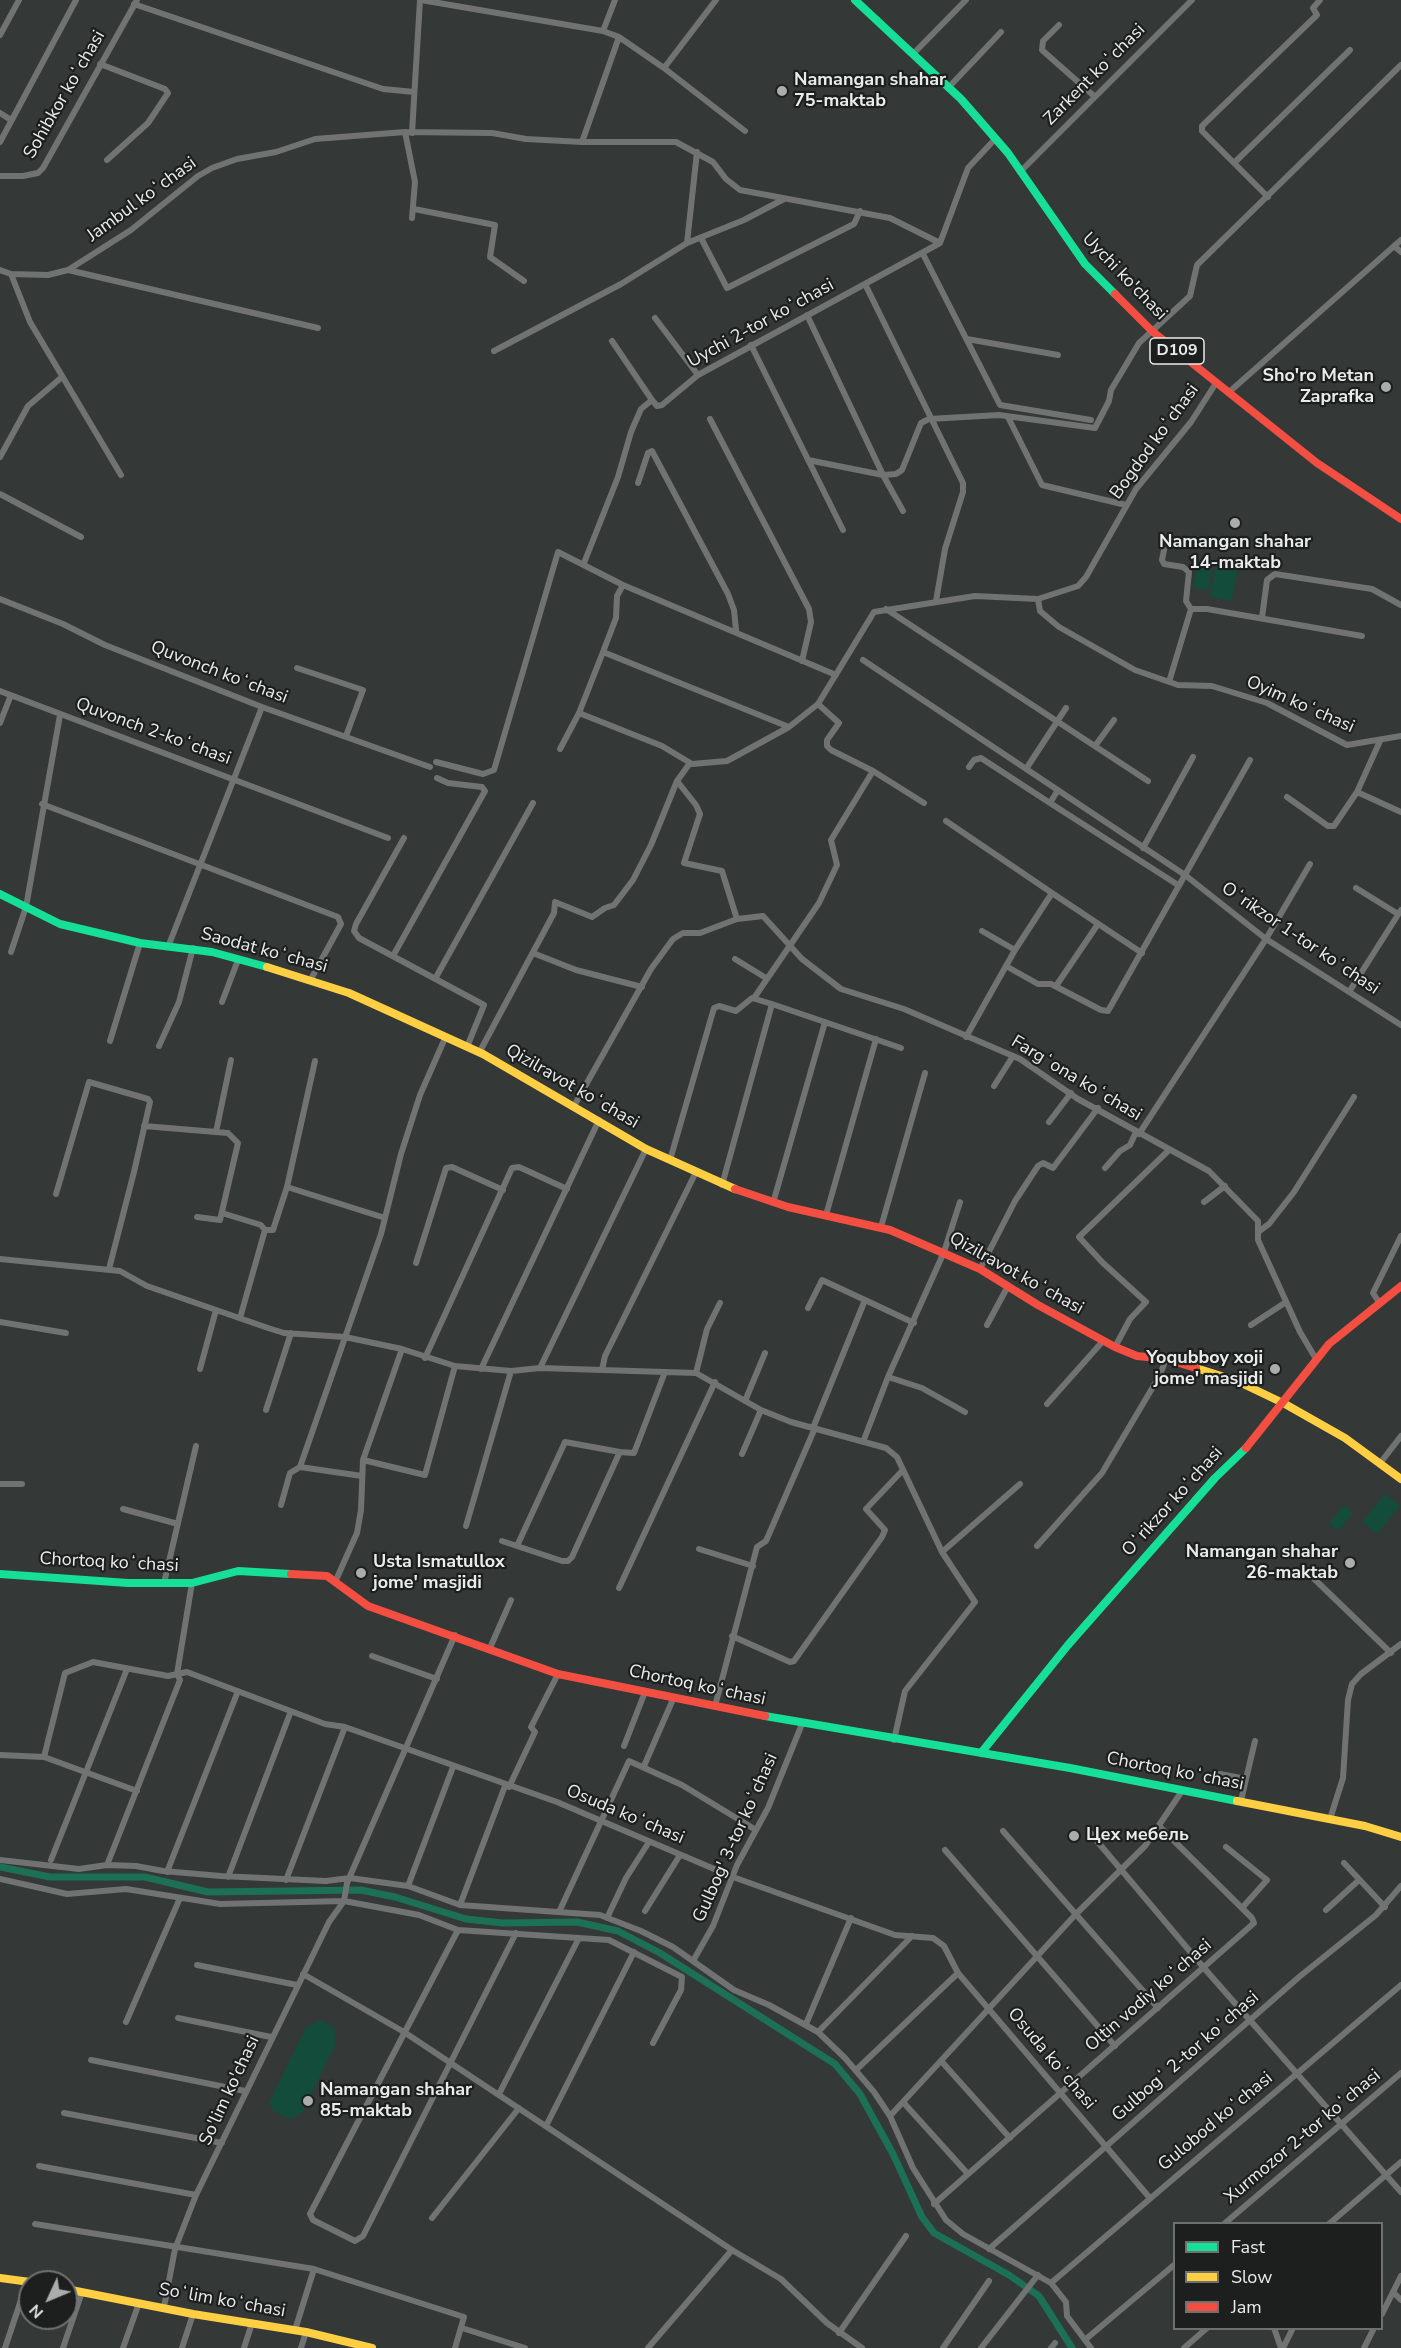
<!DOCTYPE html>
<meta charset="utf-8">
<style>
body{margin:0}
#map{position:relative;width:1401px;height:2348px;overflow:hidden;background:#343836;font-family:"Nunito Sans",sans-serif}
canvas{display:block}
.legend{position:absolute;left:1173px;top:2222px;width:210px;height:108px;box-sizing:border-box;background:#1d1f1e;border:2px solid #6f7170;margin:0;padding:8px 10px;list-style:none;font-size:18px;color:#e9eceb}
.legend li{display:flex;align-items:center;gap:12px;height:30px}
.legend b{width:30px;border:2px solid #6f7170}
.north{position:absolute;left:18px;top:2270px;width:60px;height:60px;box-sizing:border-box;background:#1d1f1e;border:2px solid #6f7170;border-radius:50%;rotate:226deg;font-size:16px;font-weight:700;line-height:24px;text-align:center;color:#e9eceb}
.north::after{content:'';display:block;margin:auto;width:21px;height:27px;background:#aaadac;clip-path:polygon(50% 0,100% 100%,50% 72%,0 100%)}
</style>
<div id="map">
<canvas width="1401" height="2348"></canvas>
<ul class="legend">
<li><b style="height:8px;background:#16e098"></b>Fast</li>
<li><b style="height:8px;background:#ffcf43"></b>Slow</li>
<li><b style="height:8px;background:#f24e42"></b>Jam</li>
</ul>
<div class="north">N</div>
</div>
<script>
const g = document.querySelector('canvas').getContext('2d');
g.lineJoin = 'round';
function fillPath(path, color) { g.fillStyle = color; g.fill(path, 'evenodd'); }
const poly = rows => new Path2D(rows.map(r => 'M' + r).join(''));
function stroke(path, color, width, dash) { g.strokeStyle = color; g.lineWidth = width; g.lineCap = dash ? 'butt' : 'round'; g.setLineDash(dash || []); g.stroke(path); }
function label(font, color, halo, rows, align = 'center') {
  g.font = font + ' "Nunito Sans",sans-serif'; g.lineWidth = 4.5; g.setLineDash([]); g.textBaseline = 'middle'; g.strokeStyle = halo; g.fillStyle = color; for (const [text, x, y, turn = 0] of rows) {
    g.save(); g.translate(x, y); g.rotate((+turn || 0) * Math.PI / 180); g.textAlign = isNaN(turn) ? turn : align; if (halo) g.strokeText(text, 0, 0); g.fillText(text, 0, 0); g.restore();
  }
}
fillPath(poly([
 [1217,558,1239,562,1232,601,1210,597],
 [1197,561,1213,563,1208,590,1193,588],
 [1385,1494,1400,1506,1377,1534,1362,1522],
 [1344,1505,1353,1513,1338,1531,1329,1523],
 [320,2020,334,2027,336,2043,302,2113,290,2119,274,2112,269,2102,306,2027]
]), '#134c3a');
stroke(poly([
 [0,1867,50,1877,145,1877,208,1892,361,1890,395,1897,466,1919,503,1923,577,1922,618,1931,660,1953,835,2064,860,2094,893,2154,922,2217,934,2233,1009,2275,1039,2296,1072,2348]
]), '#1b7056', 7);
stroke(poly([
 [421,0,603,31,619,37,664,68,745,131],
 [134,4,383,89,414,92],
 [1059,25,1043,41,1042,50,1094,96],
 [603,31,615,0],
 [0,35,19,0],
 [913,54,966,0],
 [100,64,165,89,168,93,148,123,107,160],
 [664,68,716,0],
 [949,87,1001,32],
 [0,113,11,120],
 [405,132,415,182,412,218],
 [412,133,420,0],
 [0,142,76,0],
 [582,142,619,37],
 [1234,163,1350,50],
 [1020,172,1192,0],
 [0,176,23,176,38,173,43,168,137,0],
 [1268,197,1202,131,1202,126,1317,15,1313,8,1320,0],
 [414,209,495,225,490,257,524,281],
 [701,238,727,288,854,224,860,211],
 [687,243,744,220,784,199],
 [1394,246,1401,252],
 [923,254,1000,405,1091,420],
 [0,270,11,274,30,322,121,475],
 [68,270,131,230,198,176,212,168,237,159,276,152,315,139,405,132,492,133,526,139,582,142,676,142,713,162,726,179,740,190,890,218,940,243],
 [11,274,48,275,68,270,318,328],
 [865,284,963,483,963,492,945,549,936,601],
 [807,315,883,475,903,511],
 [655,318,698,375],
 [967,339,1058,355],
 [612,341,652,400],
 [751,345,843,530],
 [494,351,621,284,687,243,697,152],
 [1228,393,1401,240],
 [1008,417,1042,485,1126,505],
 [710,419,809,609,811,622,802,661],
 [0,457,28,406,62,377],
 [808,460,883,475,896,474,902,470,921,423,929,419,999,415,1095,428,1109,401,1111,390,1139,343,1190,296,1197,265,1401,65],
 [638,483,648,453,652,451,728,594,734,610,736,630],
 [0,494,81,537],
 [1164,550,1162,560,1164,564,1183,567,1189,572,1186,601,1191,609],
 [584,563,618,477,631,432,641,409,652,400,657,406,662,405,698,375,940,243,968,168,996,138],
 [0,599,63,624,105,645,262,707,430,767],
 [1038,599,1040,611,1059,627,1135,670,1178,685,1212,686,1267,703,1347,745,1401,736],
 [886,609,1148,781],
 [1262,618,1267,580,1275,574,1372,589,1401,605],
 [603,652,789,727],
 [863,660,1185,875,1250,760],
 [297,668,363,690,346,736],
 [1169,682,1191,609,1207,609,1362,636],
 [0,691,388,838],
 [818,704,839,723,827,740,827,746,831,750,873,771,924,803],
 [579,713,662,746,692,764,727,761,789,727,818,704,874,612,975,596,1038,599,1078,586,1086,577,1136,489,1191,422,1216,383],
 [0,723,11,695],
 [1095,746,1114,720],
 [560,749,579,713,603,652,616,618,617,596,623,585],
 [436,762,483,774,494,770,558,552,623,585,836,675],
 [969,767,974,760,981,758,1050,803],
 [1026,769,1066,708],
 [677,781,690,763],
 [1058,790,1050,803,1178,885],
 [1357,792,1401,812],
 [1287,797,1328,826,1334,826,1357,792,1380,741],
 [42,804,338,917,341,924,311,979],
 [946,821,1052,893],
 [404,838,356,924,354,931,359,938,484,1005,467,1047],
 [1143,848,1193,757],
 [1356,888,1398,914],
 [737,919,763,916,802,959,841,989,904,1009,1020,1059,1078,1099,1209,1171,1258,1221,1258,1240,1300,1332,1316,1359],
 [168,947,262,707],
 [1015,950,1052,893,1142,953],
 [11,952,26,907,60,715],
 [533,953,576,970,642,987],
 [393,956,485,791,482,787,448,783,437,778],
 [735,959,766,978],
 [1006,966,1038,984,1051,984,1101,1010,1108,1011,1185,875,1266,939,1401,1025],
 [435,979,533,803],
 [1056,986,1098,924],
 [1349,992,1401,910],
 [754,998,819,903,837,865,831,840,873,771],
 [222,1002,238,960],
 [966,1037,1015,950,982,931],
 [110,1041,140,943],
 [159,1046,179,1002,193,948],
 [479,1053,554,913,555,902,592,917,605,908,614,905,633,880,651,845,677,781,696,805,700,814,684,863,722,871,737,919,700,933,683,933,673,939,651,969,574,1106],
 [994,1086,1013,1056],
 [1049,1122,1071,1093],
 [144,1126,228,1133,238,1143,220,1220,197,1217],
 [216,1132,231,1060],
 [1139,1134,1266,939,1310,864],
 [670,1160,714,1008,719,1006,736,1011,752,998,772,1004],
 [1105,1168,1120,1151,1130,1145,1136,1132],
 [722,1185,772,1004,901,1048],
 [287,1187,385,1218],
 [56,1194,89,1082,148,1099,150,1102,134,1172,109,1269],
 [1204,1202,1225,1186],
 [773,1203,825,1022],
 [222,1213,261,1225,265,1230,240,1318],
 [826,1215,876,1039],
 [881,1227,925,1073],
 [265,1230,273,1230,287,1187,315,1061],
 [1258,1232,1269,1224,1294,1192,1354,1097],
 [0,1259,120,1271,147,1286,268,1328,284,1333,345,1337,402,1349,455,1366,511,1371,540,1368,696,1373,761,1410,791,1422,886,1448,897,1457,942,1552,975,1602,905,1691,894,1740],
 [416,1263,446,1168,452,1167,503,1190],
 [980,1269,1015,1201,1038,1166,1043,1163,1053,1168,1098,1108],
 [865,1300,914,1323],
 [1380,1304,1373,1293,1401,1236],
 [808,1308,822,1280,865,1300,813,1428],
 [0,1322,66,1333],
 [987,1325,1008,1286],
 [1251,1325,1286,1302],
 [1115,1347,1130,1319,1146,1302,1102,1262,1079,1237,1169,1150],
 [425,1358,512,1168,519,1167,567,1189],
 [540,1368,646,1149],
 [200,1369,216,1310],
 [481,1369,599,1120],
 [602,1370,605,1356,696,1172],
 [696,1373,707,1329,720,1303],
 [888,1377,922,1388,965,1412],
 [745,1401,765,1353],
 [1047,1404,1103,1341],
 [266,1410,291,1333],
 [863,1442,888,1377,944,1252,960,1202],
 [742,1454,761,1410],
 [363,1460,425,1475,455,1366],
 [1381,1462,1401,1436],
 [300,1467,362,1476],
 [0,1484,22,1484],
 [281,1505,290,1473,300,1467,381,1234,401,1154,420,1095,446,1036],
 [123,1509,178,1524],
 [466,1526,511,1371],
 [502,1541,562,1561,568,1561,572,1557,618,1456,620,1452,634,1453,665,1372],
 [517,1546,565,1442,620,1452],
 [1037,1546,1102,1473,1160,1375,1166,1359],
 [699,1549,753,1566],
 [942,1552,1020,1484],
 [1306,1571,1391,1653],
 [336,1580,357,1533,361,1510,363,1460,402,1349],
 [164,1583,196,1446],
 [619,1588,715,1382],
 [732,1636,790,1662,794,1661,882,1537,885,1530,866,1509,902,1471],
 [490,1648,511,1600],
 [372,1656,437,1679],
 [715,1706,757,1547,766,1541,815,1428],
 [624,1746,645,1692],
 [0,1755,44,1757,137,1791],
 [44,1757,65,1673,93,1662,168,1676,187,1672,325,1724,345,1727,557,1802,733,1877,895,1935,933,1938,944,1946,958,1973,1149,2197],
 [644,1766,674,1697],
 [1220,1774,1246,1779,1255,1741],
 [509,1787,535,1732,531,1727,558,1674],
 [1241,1801,1246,1779],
 [1330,1819,1343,1778,1348,1700,1352,1684,1361,1674,1401,1644],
 [1003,1831,1158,2008],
 [1091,1834,1204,1968,1401,2192],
 [1226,1847,1267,1880,1242,1908],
 [945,1850,1115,2046],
 [0,1860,79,1869,107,1865,136,1866,163,1871,221,1876,326,1881,350,1878,408,1886,460,1905,600,1915,641,1931,673,1947,734,1990,769,2005,818,2032,845,2058,874,2092,890,2116,913,2168,946,2220,963,2234,1051,2283,1066,2302,1067,2316,1091,2348],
 [51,1860,127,1669],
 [1344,1863,1385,1907],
 [107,1865,180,1680,177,1674,192,1583],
 [167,1872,238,1691],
 [228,1877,291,1711],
 [0,1879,67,1894,126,1889,220,1904,344,1901,419,1915,458,1930,609,1940,682,1977,681,1990,653,2043],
 [286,1880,345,1727],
 [408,1886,453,1767],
 [460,1905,505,1786],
 [1326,1910,1359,1880],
 [645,1911,680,1855],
 [559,1912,629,1761,682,1785,756,1830],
 [607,1918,626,1878,649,1842],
 [458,1930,310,2214,313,2220,355,2241,363,2236,516,1933],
 [693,1961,713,1926,737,1865,768,1808,802,1724],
 [197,1965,297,1985],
 [303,1974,404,2032,732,2250,648,2348],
 [178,2018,271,2037],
 [126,2022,180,1898],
 [806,2024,851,1918],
 [818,2032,912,1936],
 [91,2060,245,2091],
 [942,2062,1010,2138],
 [856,2070,958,1973],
 [499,2094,579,1938],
 [903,2102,968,2174],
 [64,2113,222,2143],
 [890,2116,1076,1914,1145,1846,1182,1791],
 [546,2126,634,1952],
 [39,2166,196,2195],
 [934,2204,1254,1923,1252,1918,1160,1827],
 [432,2218,519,2108],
 [35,2224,314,2269],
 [1224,2224,1401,2073],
 [1329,2224,1401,2162],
 [989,2249,1299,1977,1376,1915,1401,1886],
 [732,2250,781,2279,827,2323,862,2348],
 [1051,2283,1401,1985],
 [1393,2292,1401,2300],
 [164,2307,175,2249,196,2195,329,1922,344,1901,347,1883,455,1635],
 [1382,2314,1401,2276],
 [462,2328,525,2348],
 [1274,2328,1281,2348],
 [295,2330,314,2269,464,2317,455,2348],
 [839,2333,906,2236],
 [1086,2339,1174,2265],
 [5,2348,27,2282],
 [63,2348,82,2292],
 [123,2348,139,2303],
 [182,2348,193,2314],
 [244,2348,252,2323],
 [301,2348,306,2332],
 [943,2348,989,2281],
 [981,2348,1038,2275],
 [1051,2348,1055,2343],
 [1184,2348,1207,2328],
 [1283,2348,1293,2328],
 [1364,2348,1374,2328]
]), '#717372', 6);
stroke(poly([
 [855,0,961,99,1008,153,1085,264,1115,294],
 [0,894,60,924,140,943,212,952,267,967],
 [0,1574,128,1583,192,1583,238,1571,291,1574],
 [765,1716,1070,1768,1237,1801],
 [981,1753,1068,1645,1215,1478,1246,1448]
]), '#16e098', 8);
stroke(poly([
 [267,967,349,993,483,1054,646,1149,735,1189],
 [1196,1368,1237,1381,1285,1404,1345,1438,1401,1479],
 [1237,1801,1365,1826,1401,1837],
 [0,2278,30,2282],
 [66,2289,193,2314,306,2332,372,2348]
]), '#ffcf43', 8);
stroke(poly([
 [1115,294,1152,331,1317,463,1401,519],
 [735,1189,788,1207,890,1230,980,1269,1038,1305,1115,1347,1137,1356,1166,1359,1196,1368],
 [1246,1448,1329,1344,1401,1286],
 [291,1574,327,1576,368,1606,558,1674,765,1716]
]), '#f24e42', 8);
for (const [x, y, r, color] of [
 [782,91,6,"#aaadac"],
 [1386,387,6,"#aaadac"],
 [1235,523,6,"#aaadac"],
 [1275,1369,6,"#aaadac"],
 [1350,1563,6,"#aaadac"],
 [361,1573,6,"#aaadac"],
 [1074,1836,6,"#aaadac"],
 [308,2101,6,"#aaadac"]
]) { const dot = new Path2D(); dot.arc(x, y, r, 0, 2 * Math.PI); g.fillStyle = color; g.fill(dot); stroke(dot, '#1d1f1e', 2); }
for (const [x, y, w] of [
 [1177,351,54]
]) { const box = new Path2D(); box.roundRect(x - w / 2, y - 13, w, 26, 4.5); g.fillStyle = '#1d1f1e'; g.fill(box); stroke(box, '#e9eceb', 1.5); }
label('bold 16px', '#e9eceb', null, [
 ["D109",1177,351]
]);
label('18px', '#e9eceb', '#1d1f1e', [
 ["Zarkent koʻchasi",1095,75,-45],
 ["Sohibkor koʻchasi",65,95,-60],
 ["Jambul koʻchasi",142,200,-36],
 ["Uychi ko'chasi",1124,277,46],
 ["Uychi 2-tor koʻchasi",761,324,-29],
 ["Bogdod koʻchasi",1155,442,-54],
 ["Quvonch koʻchasi",219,673,21],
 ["Oyim koʻchasi",1300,705,24],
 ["Quvonch 2-koʻchasi",153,732,20],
 ["Oʻrikzor 1-tor koʻchasi",1300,939,34],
 ["Saodat koʻchasi",264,951,15],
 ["Fargʻona koʻchasi",1076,1079,31],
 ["Qizilravot koʻchasi",572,1087,30],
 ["Qizilravot koʻchasi",1016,1274,29],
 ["Oʻrikzor koʻchasi",1173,1502,-48],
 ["Chortoq koʻchasi",109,1563,3],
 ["Chortoq koʻchasi",697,1686,12],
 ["Chortoq koʻchasi",1175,1772,11],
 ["Osuda koʻchasi",625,1815,23],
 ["Gulbog' 3-tor koʻchasi",736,1838,-66],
 ["Oltin vodiy koʻchasi",1149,1996,-41],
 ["Gulbogʻ 2-tor koʻchasi",1186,2057,-41],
 ["Osuda koʻchasi",1051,2059,50],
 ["So'lim ko'chasi",230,2091,-65],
 ["Gulobod koʻchasi",1216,2122,-40],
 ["Xurmozor 2-tor koʻchasi",1303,2137,-40],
 ["Soʻlim koʻchasi",222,2301,10]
]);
label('bold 18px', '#e9eceb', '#1d1f1e', [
 ["Namangan shahar",794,81],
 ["75-maktab",794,102],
 ["Sho'ro Metan",1374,377,"right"],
 ["Zaprafka",1374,398,"right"],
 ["Namangan shahar",1235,543,"center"],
 ["14-maktab",1235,564,"center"],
 ["Yoqubboy xoji",1263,1359,"right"],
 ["jome' masjidi",1263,1380,"right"],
 ["Namangan shahar",1338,1553,"right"],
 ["26-maktab",1338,1574,"right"],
 ["Usta Ismatullox",373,1563],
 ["jome' masjidi",373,1584],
 ["Цех мебель",1086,1836],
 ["Namangan shahar",320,2091],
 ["85-maktab",320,2112]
], 'left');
</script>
